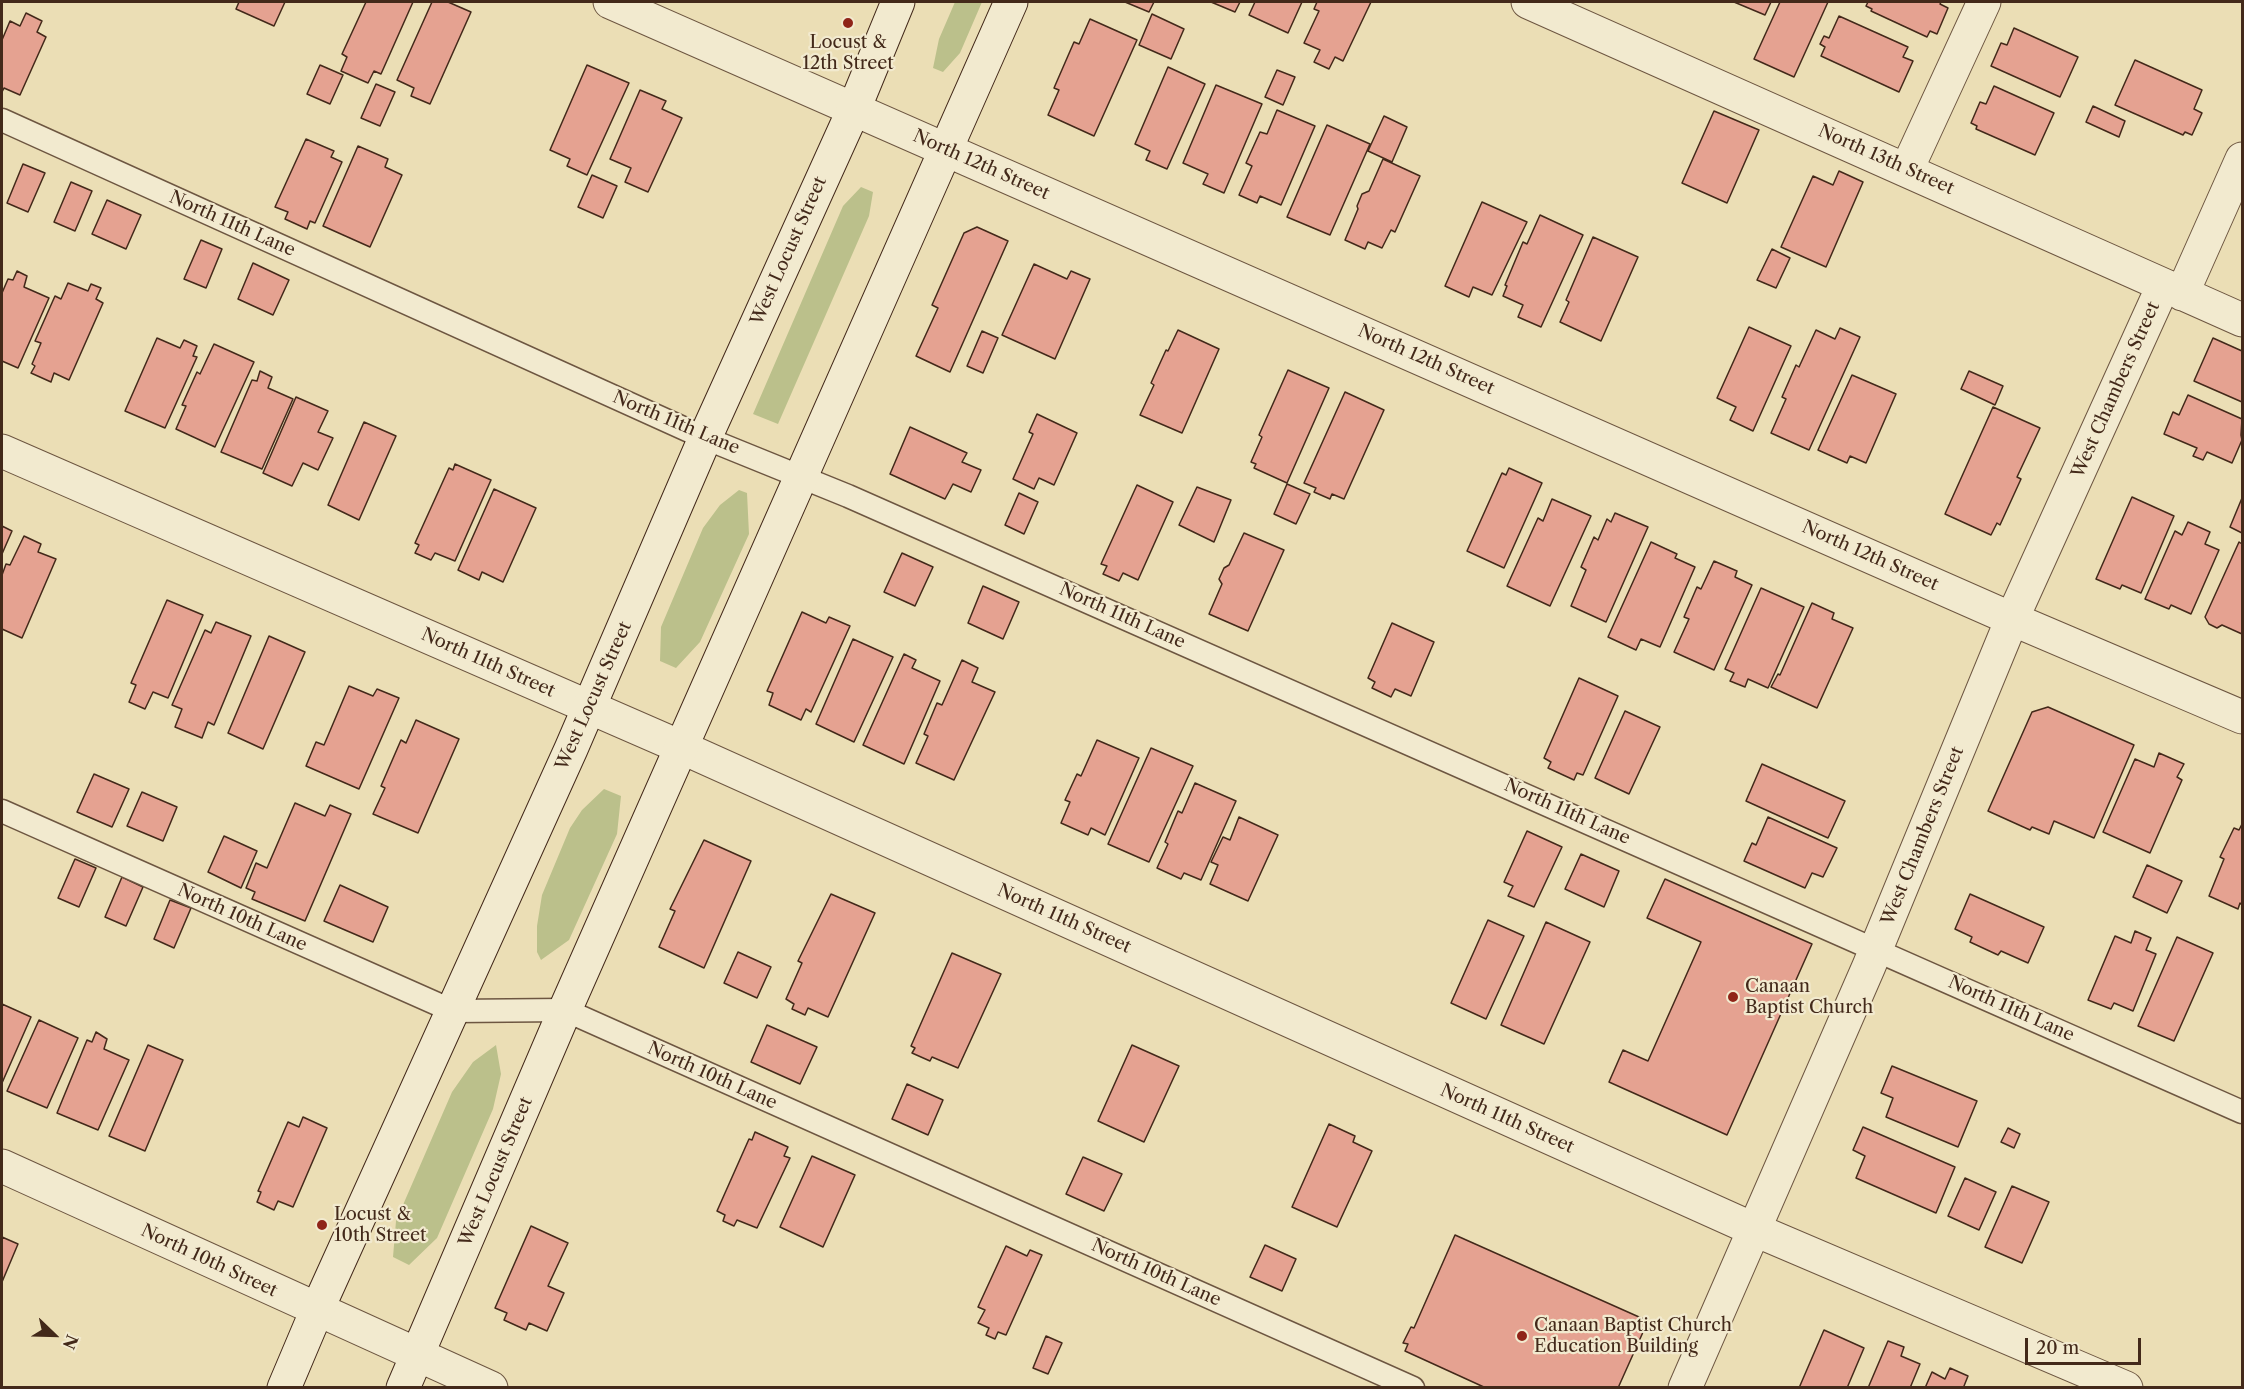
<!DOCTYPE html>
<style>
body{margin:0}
#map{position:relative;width:2244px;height:1389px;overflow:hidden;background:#ebdeb5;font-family:"Libre Caslon Text",serif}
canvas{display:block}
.frame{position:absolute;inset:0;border:3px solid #43291a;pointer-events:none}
.north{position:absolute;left:24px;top:1305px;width:60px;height:60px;-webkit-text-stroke:4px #f2eacf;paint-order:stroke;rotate:113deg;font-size:16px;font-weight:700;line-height:24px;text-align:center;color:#43291a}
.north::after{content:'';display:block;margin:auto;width:21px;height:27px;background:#43291a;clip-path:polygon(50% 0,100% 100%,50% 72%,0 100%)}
.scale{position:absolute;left:2025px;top:1338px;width:116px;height:27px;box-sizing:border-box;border:3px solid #43291a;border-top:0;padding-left:8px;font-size:18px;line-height:21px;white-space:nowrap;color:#43291a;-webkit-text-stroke:4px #f2eacf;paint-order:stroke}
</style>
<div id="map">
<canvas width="2244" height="1389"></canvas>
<div class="frame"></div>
<div class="north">N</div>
<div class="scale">20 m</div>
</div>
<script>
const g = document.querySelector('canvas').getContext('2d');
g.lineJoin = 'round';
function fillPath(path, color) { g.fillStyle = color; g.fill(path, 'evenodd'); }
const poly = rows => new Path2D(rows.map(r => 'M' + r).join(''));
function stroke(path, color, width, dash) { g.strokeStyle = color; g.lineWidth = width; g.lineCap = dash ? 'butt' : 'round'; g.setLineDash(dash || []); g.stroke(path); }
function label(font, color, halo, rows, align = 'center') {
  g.font = font + ' "Libre Caslon Text",serif'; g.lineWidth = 4.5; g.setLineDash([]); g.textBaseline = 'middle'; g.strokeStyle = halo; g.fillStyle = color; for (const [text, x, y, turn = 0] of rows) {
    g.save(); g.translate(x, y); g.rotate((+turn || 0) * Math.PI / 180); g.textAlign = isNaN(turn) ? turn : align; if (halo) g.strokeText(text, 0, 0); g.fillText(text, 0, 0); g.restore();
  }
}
fillPath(poly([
 [955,2,982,2,960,53,943,72,933,68,939,39],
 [861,187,873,192,869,216,778,424,753,414,843,206],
 [739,490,747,493,749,534,700,642,676,668,660,661,661,627,703,528,720,505],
 [604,789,621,796,617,834,569,940,541,960,537,952,537,926,542,895,570,828,582,810],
 [496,1045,501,1074,493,1109,437,1238,409,1265,393,1257,396,1221,452,1092,473,1062]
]), '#bbc08b');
const building = poly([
 [239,2,285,2,274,26,236,9,239,2],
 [366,2,413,2,381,74,374,71,368,83,341,71,347,57,342,54,366,2],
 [432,2,448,2,471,12,430,104,411,96,414,88,397,80,432,2],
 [1125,2,1154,2,1149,12,1125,2],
 [1211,2,1240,2,1235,12,1211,2],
 [1255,2,1302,2,1288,33,1249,15,1255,2],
 [1317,2,1371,2,1343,61,1335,57,1329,69,1314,62,1320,50,1304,43,1319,11,1314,9,1317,2],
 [1734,2,1771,2,1765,15,1734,2],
 [1780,2,1828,2,1794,77,1754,59,1780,2],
 [1868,2,1941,2,1940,4,1948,8,1937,34,1930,31,1927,37,1871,11,1872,9,1866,6,1868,2],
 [26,13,42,21,37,32,46,37,20,95,4,88,2,92,2,40,10,21,20,26,26,13],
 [1152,14,1184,29,1171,59,1139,45,1152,14],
 [1839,16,1908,47,1903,57,1913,61,1899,92,1821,56,1825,47,1820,44,1824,36,1829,38,1839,16],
 [1090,19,1137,40,1094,136,1048,115,1059,90,1054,88,1074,42,1079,44,1090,19],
 [2014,28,2078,57,2060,97,1991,66,2001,43,2007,45,2014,28],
 [2135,60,2202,90,2194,109,2202,113,2192,135,2185,132,2183,135,2115,105,2135,60],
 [320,65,343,75,330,104,307,94,320,65],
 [587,65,629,83,587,175,567,166,570,159,550,150,587,65],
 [1168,67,1205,84,1167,169,1146,160,1150,151,1135,144,1168,67],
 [1277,70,1295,77,1283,105,1265,97,1277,70],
 [376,84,395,92,380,126,361,118,376,84],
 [1216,85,1262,104,1224,193,1203,184,1208,174,1183,163,1216,85],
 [1994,86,2054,113,2035,155,1976,129,1977,126,1971,123,1980,102,1986,104,1994,86],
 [640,90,666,101,662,109,682,118,648,192,625,182,631,168,610,159,640,90],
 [2093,106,2125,121,2119,137,2086,122,2093,106],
 [1277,110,1315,126,1281,205,1260,196,1257,203,1239,195,1252,166,1246,163,1260,132,1267,134,1277,110],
 [1714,111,1759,130,1727,203,1682,183,1714,111],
 [1384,116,1407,127,1392,162,1368,151,1384,116],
 [1327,125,1370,144,1330,235,1287,217,1327,125],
 [306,139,334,151,331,157,342,162,315,223,310,221,307,229,285,219,288,212,275,207,306,139],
 [358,146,388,159,385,167,402,175,370,247,323,226,358,146],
 [1383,159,1420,176,1395,232,1391,230,1382,248,1368,242,1365,249,1345,240,1358,209,1357,206,1362,194,1369,191,1383,159],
 [23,164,45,173,28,212,7,203,23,164],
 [1839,171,1863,182,1826,267,1781,247,1813,176,1833,185,1839,171],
 [592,175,617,186,603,218,578,207,592,175],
 [71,182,92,191,75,231,54,222,71,182],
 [107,200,141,215,126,249,92,234,107,200],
 [1482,202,1527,222,1492,295,1473,287,1469,297,1445,286,1482,202],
 [1540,215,1583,235,1541,327,1518,317,1523,305,1503,296,1507,286,1505,285,1523,242,1527,244,1540,215],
 [977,227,1008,241,950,372,916,356,938,308,932,305,964,233,977,227],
 [1593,237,1638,257,1601,341,1560,322,1569,302,1566,300,1593,237],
 [201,240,222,249,206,288,184,279,201,240],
 [1772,249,1790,258,1776,288,1757,280,1772,249],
 [253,263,289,280,273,315,238,299,253,263],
 [1034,264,1067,279,1071,271,1090,279,1055,359,1002,335,1034,264],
 [17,271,27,276,24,287,49,298,18,368,2,361,2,293,8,279,13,280,17,271],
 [68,283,88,291,91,284,101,288,96,299,103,303,69,380,54,373,51,382,31,373,35,366,32,364,41,343,35,341,55,296,61,299,68,283],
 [1749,327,1791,346,1753,431,1730,420,1736,407,1717,398,1749,327],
 [1840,328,1860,337,1809,450,1771,433,1786,399,1782,397,1796,365,1799,367,1816,330,1835,339,1840,328],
 [1178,330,1219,349,1182,433,1140,415,1154,385,1151,383,1166,350,1168,351,1178,330],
 [982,331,998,338,983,373,967,366,982,331],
 [157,338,180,348,184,340,197,346,193,356,197,357,165,428,125,411,157,338],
 [2213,338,2242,351,2242,402,2194,381,2213,338],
 [214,344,254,362,215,447,176,429,186,406,182,405,197,372,200,374,214,344],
 [1288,370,1329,388,1287,483,1254,468,1256,464,1251,462,1262,437,1259,435,1288,370],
 [260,371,272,377,268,388,293,399,262,469,221,452,252,380,257,381,260,371],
 [1969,371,2003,386,1995,405,1961,389,1969,371],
 [1852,375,1896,394,1866,463,1850,456,1847,463,1818,450,1852,375],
 [1345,392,1384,410,1344,499,1332,494,1330,499,1314,492,1316,488,1304,483,1345,392],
 [2188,395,2242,419,2241,435,2242,440,2232,463,2207,452,2203,460,2193,456,2197,448,2164,434,2173,412,2179,415,2188,395],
 [296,397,328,411,318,432,333,438,318,470,303,463,292,486,263,473,296,397],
 [1993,407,2040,428,2017,477,2021,479,2000,525,1997,523,1991,535,1945,514,1993,407],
 [1037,414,1077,433,1054,485,1039,478,1034,489,1013,479,1033,434,1029,432,1037,414],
 [364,422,396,436,359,520,328,505,364,422],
 [910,427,967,453,962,462,981,470,971,492,953,484,945,499,890,474,910,427],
 [455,464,491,480,455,561,435,553,431,560,415,553,419,545,415,543,449,468,453,470,455,464],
 [1509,468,1542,483,1504,568,1467,551,1502,473,1506,475,1509,468],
 [1287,484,1310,494,1296,524,1274,514,1287,484],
 [1137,485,1173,502,1138,580,1123,573,1119,581,1103,574,1107,566,1101,564,1137,485],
 [1197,487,1231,500,1214,542,1179,525,1197,487],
 [494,489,536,508,503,582,482,572,479,580,458,570,494,489],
 [1019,493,1038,502,1024,534,1005,525,1019,493],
 [2132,497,2174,516,2141,593,2122,585,2120,589,2096,579,2132,497],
 [2242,498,2242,533,2230,527,2242,498],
 [1552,499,1591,516,1550,606,1507,586,1538,518,1543,521,1552,499],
 [1615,513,1648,527,1606,622,1571,606,1586,570,1581,567,1594,537,1598,540,1607,519,1611,522,1615,513],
 [2188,522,2210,532,2205,544,2219,550,2191,614,2171,605,2169,609,2145,599,2175,531,2182,535,2188,522],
 [2,526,12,531,2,554,2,526],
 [1244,533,1284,550,1248,631,1209,614,1222,584,1219,579,1224,568,1229,565,1244,533],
 [24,536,41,544,38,552,56,559,22,638,2,629,2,575,6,564,10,565,24,536],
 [1651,542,1677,554,1675,558,1695,567,1660,647,1641,639,1636,650,1608,637,1651,542],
 [2239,542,2242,544,2242,634,2222,625,2217,628,2209,624,2205,617,2239,542],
 [902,553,933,567,915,606,884,592,902,553],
 [1714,561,1737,571,1735,577,1752,585,1714,670,1674,652,1689,619,1684,617,1697,587,1701,589,1714,561],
 [983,586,1019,602,1003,639,968,623,983,586],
 [1761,588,1804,607,1768,688,1748,679,1745,687,1730,681,1734,673,1725,669,1761,588],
 [167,600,203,615,168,698,153,692,145,709,129,702,136,685,131,683,167,600],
 [1812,603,1834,613,1832,619,1853,628,1817,708,1771,687,1778,674,1780,675,1812,603],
 [802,612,826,623,829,617,850,626,811,712,806,709,801,720,769,705,773,693,767,691,802,612],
 [216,622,251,636,214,725,208,722,202,738,175,727,182,709,172,705,205,630,211,633,216,622],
 [1392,623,1434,642,1411,696,1395,689,1391,697,1372,688,1375,682,1368,678,1392,623],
 [269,636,305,652,263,749,228,733,269,636],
 [853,639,893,657,854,742,816,724,853,639],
 [904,654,916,660,912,668,940,681,904,764,863,745,904,654],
 [962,660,978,668,972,682,995,692,954,780,916,763,928,736,924,734,937,703,942,705,962,660],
 [1579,678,1618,696,1583,775,1577,773,1574,780,1548,768,1551,762,1544,758,1579,678],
 [349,686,373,696,377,689,399,698,359,789,306,766,316,742,324,745,349,686],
 [2048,707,2134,745,2094,838,2054,821,2049,834,2032,827,2030,830,1988,811,2032,712,2048,707],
 [1625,711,1660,727,1629,794,1595,778,1625,711],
 [416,720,459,739,418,833,373,814,385,788,381,786,401,740,406,743,416,720],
 [1097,740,1139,758,1105,835,1091,828,1088,835,1061,823,1070,802,1065,800,1077,774,1081,776,1097,740],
 [1151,748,1193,766,1149,862,1108,844,1151,748],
 [2159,753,2184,764,2177,777,2182,780,2150,853,2103,832,2135,759,2154,767,2159,753],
 [1762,764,1845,801,1828,838,1746,801,1762,764],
 [94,774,129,789,112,827,77,812,94,774],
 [1195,783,1236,801,1201,880,1184,873,1181,879,1157,868,1168,844,1165,842,1178,811,1182,813,1195,783],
 [142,792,177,807,163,841,127,826,142,792],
 [295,803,325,816,330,805,351,814,305,921,252,899,255,892,246,888,256,863,267,868,295,803],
 [1239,817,1278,835,1248,901,1210,884,1218,865,1211,862,1223,837,1230,840,1239,817],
 [1768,817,1837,848,1823,877,1812,873,1805,888,1744,861,1752,843,1756,845,1768,817],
 [2242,824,2242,905,2240,903,2238,909,2209,896,2224,859,2220,857,2234,828,2239,830,2242,824],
 [1527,831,1562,847,1534,907,1508,896,1513,886,1504,882,1527,831],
 [224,836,257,851,241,888,208,872,224,836],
 [704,840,751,861,704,968,659,947,675,911,670,909,704,840],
 [1581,854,1619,871,1604,907,1565,889,1581,854],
 [75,859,96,868,79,907,58,898,75,859],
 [2147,865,2182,881,2167,913,2133,897,2147,865],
 [122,877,143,887,126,926,105,917,122,877],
 [1665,879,1812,944,1727,1135,1609,1082,1623,1050,1648,1061,1701,942,1647,918,1665,879],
 [340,885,388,907,373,942,324,921,340,885],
 [831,894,875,913,828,1017,808,1008,805,1015,792,1009,794,1004,786,999,802,963,798,961,831,894],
 [1970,894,2044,927,2028,963,2001,951,1998,955,1970,942,1972,937,1955,929,1970,894],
 [170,900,191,908,174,948,154,939,170,900],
 [1488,920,1524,936,1486,1019,1451,1003,1488,920],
 [1546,922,1590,942,1544,1044,1501,1025,1546,922],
 [2135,931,2151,938,2146,950,2156,954,2133,1011,2114,1003,2111,1009,2088,1000,2115,936,2131,943,2135,931],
 [2177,937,2213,953,2174,1041,2138,1026,2177,937],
 [738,952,771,967,757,998,724,983,738,952],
 [952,953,1001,974,958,1068,932,1057,930,1061,912,1053,915,1048,911,1046,952,953],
 [2,1004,31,1017,2,1083,2,1004],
 [39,1020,78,1038,47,1108,7,1091,39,1020],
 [767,1025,817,1047,800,1084,751,1062,767,1025],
 [96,1032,107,1039,104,1049,129,1060,98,1130,57,1113,87,1040,92,1042,96,1032],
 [148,1045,183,1060,145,1151,109,1136,148,1045],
 [1132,1045,1179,1066,1144,1142,1098,1121,1132,1045],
 [1892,1066,1977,1101,1958,1147,1886,1117,1893,1098,1881,1093,1892,1066],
 [907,1084,943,1100,928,1135,892,1119,907,1084],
 [303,1117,327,1128,293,1207,278,1201,274,1210,257,1202,261,1192,258,1191,288,1122,299,1127,303,1117],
 [1329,1124,1355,1136,1353,1142,1372,1151,1337,1227,1292,1207,1329,1124],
 [1863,1127,1955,1167,1936,1213,1856,1178,1865,1156,1853,1150,1863,1127],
 [2008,1128,2020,1134,2014,1148,2001,1142,2008,1128],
 [755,1132,788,1147,784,1156,790,1158,757,1228,737,1220,734,1226,723,1221,725,1215,717,1211,749,1139,752,1140,755,1132],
 [812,1156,855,1175,823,1247,780,1227,812,1156],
 [1083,1157,1122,1174,1104,1211,1066,1194,1083,1157],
 [1965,1178,1996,1192,1979,1230,1948,1216,1965,1178],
 [2012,1186,2049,1202,2022,1263,1985,1247,2012,1186],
 [531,1226,568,1243,548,1286,564,1293,547,1331,529,1323,526,1330,504,1320,507,1313,495,1308,531,1226],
 [1455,1235,1648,1321,1618,1388,1486,1388,1405,1351,1408,1344,1403,1343,1411,1327,1414,1328,1455,1235],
 [2,1237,18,1244,2,1282,2,1237],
 [1265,1245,1296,1259,1282,1291,1250,1277,1265,1245],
 [1006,1246,1027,1256,1030,1250,1042,1255,1006,1335,998,1332,995,1339,986,1335,989,1328,978,1323,985,1310,978,1307,1006,1246],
 [1824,1330,1864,1348,1847,1388,1799,1388,1824,1330],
 [1046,1336,1062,1343,1048,1374,1033,1368,1046,1336],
 [1888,1341,1904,1347,1901,1356,1920,1364,1910,1388,1868,1388,1888,1341],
 [1950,1368,1968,1376,1964,1386,1966,1388,1925,1388,1932,1372,1945,1379,1950,1368]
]);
fillPath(building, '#e5a291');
stroke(building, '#43291a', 1.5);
const service = poly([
 [2,120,705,438,848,496,2242,1112],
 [2,811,453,1011,565,1010,1413,1388]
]);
const minor = poly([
 [610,2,2012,619,2242,717],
 [1528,2,2242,320],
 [1907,169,1984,2],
 [2182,294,2242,159],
 [2,451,683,748,1753,1229,2126,1388],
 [2,1166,491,1388],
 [1685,1388,1869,966,2012,619,2163,286]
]);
const secondary = poly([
 [284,1388,317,1310,571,749,705,438,854,109,898,2],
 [403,1388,565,1010,1011,2]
]);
stroke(service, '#6d5641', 25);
stroke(minor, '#6d5641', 35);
stroke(secondary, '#43291a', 35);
stroke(service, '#f2eacf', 22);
stroke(minor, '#f2eacf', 33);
stroke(secondary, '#f2eacf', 33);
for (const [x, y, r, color] of [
 [848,23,6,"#8f2418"],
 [1733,997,6,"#8f2418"],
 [322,1225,6,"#8f2418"],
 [1522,1336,6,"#8f2418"]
]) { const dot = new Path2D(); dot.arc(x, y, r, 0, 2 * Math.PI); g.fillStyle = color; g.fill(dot); stroke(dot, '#f2eacf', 2); }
label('18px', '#43291a', '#f2eacf', [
 ["Locust &",848,43,"center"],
 ["12th Street",848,64,"center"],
 ["Canaan",1745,987],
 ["Baptist Church",1745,1008],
 ["Locust &",334,1215],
 ["10th Street",334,1236],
 ["Canaan Baptist Church",1534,1326],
 ["Education Building",1534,1347]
], 'left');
label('18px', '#43291a', '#f2eacf', [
 ["North 13th Street",1886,160,24],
 ["North 12th Street",981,165,24],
 ["North 11th Lane",232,224,24],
 ["West Locust Street",789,251,-66],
 ["North 12th Street",1426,360,24],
 ["West Chambers Street",2116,390,-66],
 ["North 11th Lane",676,423,23],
 ["North 12th Street",1870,556,24],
 ["North 11th Lane",1122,616,24],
 ["North 11th Street",488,663,24],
 ["West Locust Street",594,696,-66],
 ["North 11th Lane",1567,812,24],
 ["West Chambers Street",1923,836,-68],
 ["North 10th Lane",242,918,24],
 ["North 11th Street",1064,919,24],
 ["North 11th Lane",2011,1009,24],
 ["North 10th Lane",712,1076,24],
 ["North 11th Street",1507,1119,24],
 ["West Locust Street",496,1172,-67],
 ["North 10th Street",209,1261,25],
 ["North 10th Lane",1156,1273,24]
]);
</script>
